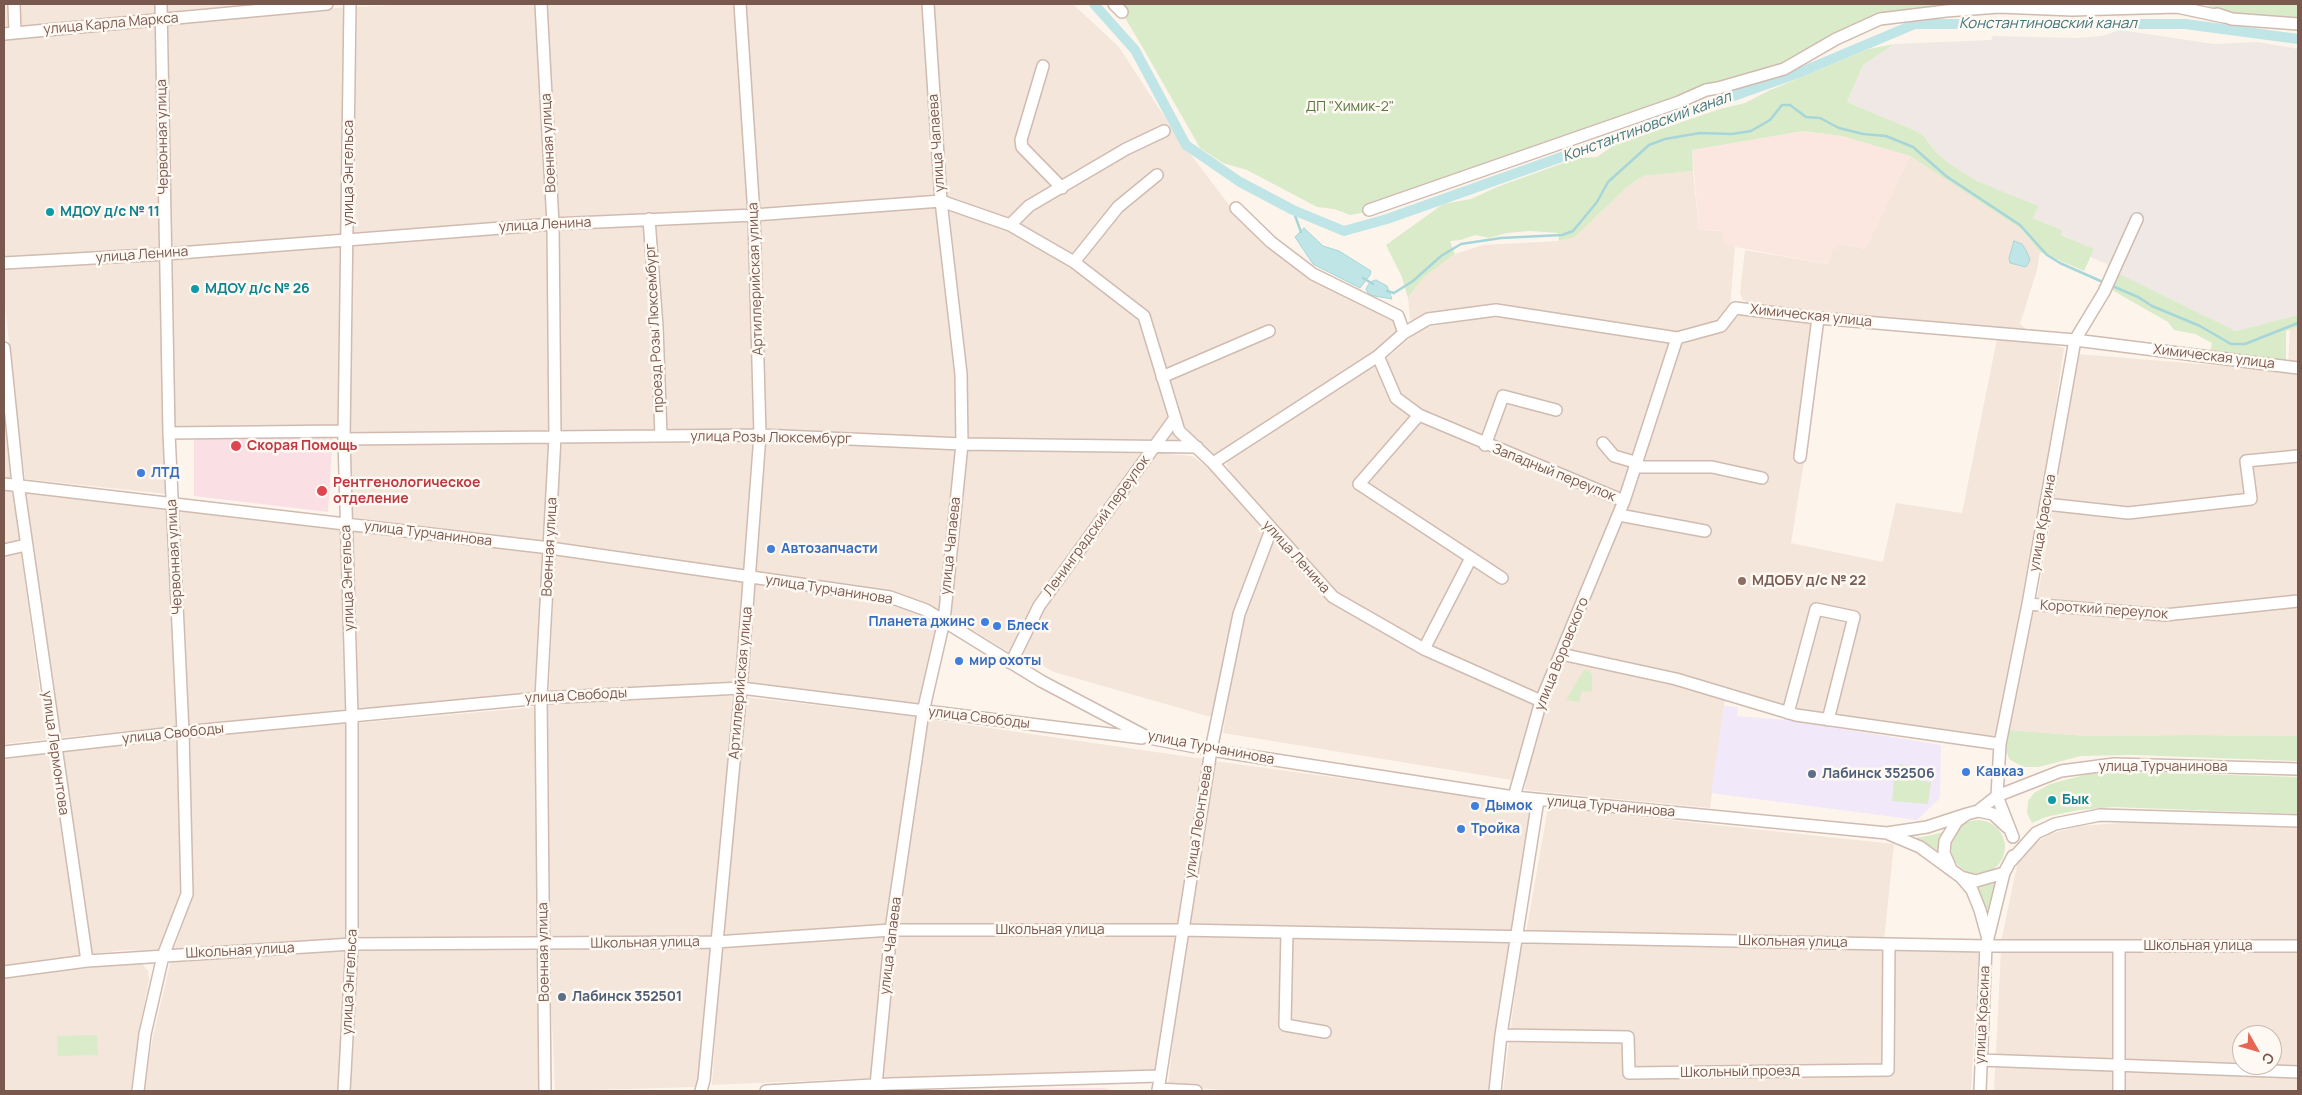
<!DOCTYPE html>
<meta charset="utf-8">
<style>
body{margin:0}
#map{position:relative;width:2302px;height:1095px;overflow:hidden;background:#fdf5ec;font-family:Manrope,sans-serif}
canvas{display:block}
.frame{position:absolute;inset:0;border:5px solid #79594e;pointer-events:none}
.north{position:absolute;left:2232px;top:1025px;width:50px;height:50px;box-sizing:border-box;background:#fff9f3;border:1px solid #c9b9b1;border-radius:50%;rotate:128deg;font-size:14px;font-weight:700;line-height:20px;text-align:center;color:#79594e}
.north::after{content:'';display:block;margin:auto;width:18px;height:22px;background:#e46653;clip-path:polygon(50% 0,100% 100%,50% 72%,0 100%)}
</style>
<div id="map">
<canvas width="2302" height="1095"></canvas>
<div class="frame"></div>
<div class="north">С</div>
</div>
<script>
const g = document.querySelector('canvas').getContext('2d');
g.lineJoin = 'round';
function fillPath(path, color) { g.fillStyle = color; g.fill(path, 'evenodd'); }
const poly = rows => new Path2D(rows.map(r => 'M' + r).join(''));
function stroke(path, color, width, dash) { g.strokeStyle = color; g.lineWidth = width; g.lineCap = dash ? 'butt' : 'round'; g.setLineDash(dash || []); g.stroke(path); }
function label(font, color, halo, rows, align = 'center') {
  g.font = font + ' Manrope,sans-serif'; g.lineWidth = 5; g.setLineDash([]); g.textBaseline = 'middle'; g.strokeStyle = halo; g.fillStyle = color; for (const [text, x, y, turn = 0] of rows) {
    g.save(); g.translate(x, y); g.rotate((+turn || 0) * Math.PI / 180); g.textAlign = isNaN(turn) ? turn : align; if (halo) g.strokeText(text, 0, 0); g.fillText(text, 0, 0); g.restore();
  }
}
fillPath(poly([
 [4,4,156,4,156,14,4,30],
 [165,4,277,4,165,14],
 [406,4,536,4,549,220,353,233,357,7],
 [545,4,736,4,750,210,557,219],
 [744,4,925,4,936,198,758,208],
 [933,4,1073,4,1119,47,1179,139,1242,222,1285,260,1395,317,1398,326,1397,335,1388,344,1215,456,1194,439,1175,411,1147,313,1072,256,945,199],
 [347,7,343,234,171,247,166,23],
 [156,25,160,249,4,259,4,40],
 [1910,156,2021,229,2040,252,2037,270,2020,324,2026,329,2021,331,1863,320,1751,305,1743,300,1740,293,1745,250,1828,264,1832,249,1838,243,1865,249],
 [1693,171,1699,230,1723,231,1735,246,1730,308,1721,320,1689,333,1493,308,1410,320,1408,298,1424,277,1455,254,1483,245,1559,241,1575,237,1627,187,1643,176],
 [937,206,957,377,957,438,764,430,759,219],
 [949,209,1010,231,1072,267,1142,323,1167,413,1180,444,966,439],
 [750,218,757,430,560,432,557,229],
 [547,230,551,432,350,434,353,244],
 [343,244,341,427,174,431,172,257],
 [161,257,167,494,25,479,4,300,4,269],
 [1741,314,1812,321,1795,460,1804,462,1791,543,1883,562,1896,503,1962,513,1997,339,2045,343,2064,348,2042,502,2023,609,1996,737,1799,712,1568,650,1674,356,1682,344,1711,334],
 [1507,317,1672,341,1622,495,1421,413,1398,395,1383,362,1421,328,1482,318],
 [2298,327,2298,365,2288,365,2290,329],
 [2078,354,2298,372,2298,452,2243,457,2244,494,2129,509,2053,500],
 [1374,362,1389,394,1431,426,1619,505,1539,693,1419,640,1362,609,1333,589,1231,473,1226,464,1233,454],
 [4,384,13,479,4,479],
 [756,438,747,571,556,545,559,442],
 [765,439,957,448,940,610,891,591,755,572],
 [550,443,546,543,350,517,350,444],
 [968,448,1143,452,1035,605,1011,653,949,616],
 [1154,453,1192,456,1212,470,1266,530,1236,609,1211,717,1054,672,1023,655,1043,608],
 [2298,461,2298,598,2164,612,2037,600,2053,508,2129,516,2255,500,2253,464],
 [4,491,13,491,46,739,4,744],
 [25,493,169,509,178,726,57,738],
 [180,510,341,530,347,712,189,725],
 [352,531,545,554,538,693,356,710],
 [1273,537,1330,600,1536,703,1512,780,1223,733,1239,633],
 [555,555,747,581,734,684,549,691],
 [754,583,887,600,938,621,919,704,744,683],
 [2298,605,2298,736,2193,735,2087,736,2009,730,2034,610,2167,618],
 [1565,660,1677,685,1725,699,1710,808,1525,790,1527,768,1548,701],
 [721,695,735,697,712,937,549,939,545,703,641,697],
 [745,697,919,717,887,926,719,936],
 [536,707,540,939,355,939,359,898,358,723],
 [928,719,1204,759,1177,926,898,923,899,894],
 [347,722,347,906,345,939,174,949,193,896,190,737],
 [180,738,182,898,161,951,125,950,92,954,59,750],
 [51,752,83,957,4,968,4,756],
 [1214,761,1532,804,1513,932,1186,926],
 [1548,807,1894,844,1884,941,1526,933],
 [2134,822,2298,828,2298,942,2001,942,2018,861,2028,848,2050,834,2079,826],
 [1176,934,1156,1072,883,1078,895,935],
 [1185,935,1510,943,1490,1091,1236,1091,1168,1086],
 [886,936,873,1078,712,1085,721,946],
 [1521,943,1979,950,1971,1091,1503,1091],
 [712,946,698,1087,555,1091,549,949],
 [357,947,540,949,539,1091,350,1091],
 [345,949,341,1091,144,1091,153,1036,171,960],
 [2298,950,2298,1091,1994,1091,2001,951],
 [2242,1035,2272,1035,2272,1065,2242,1065],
 [137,962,143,965,148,971,149,980,139,1030,131,1091,4,1091,4,978]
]), '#f4e6da');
fillPath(poly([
 [1803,131,1842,136,1910,156,1865,249,1838,243,1836,250,1832,249,1828,264,1724,245,1723,231,1699,230,1692,150]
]), '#fce6e0');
fillPath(poly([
 [2120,30,2214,44,2258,42,2298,49,2298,315,2236,331,2110,270,2107,264,2090,257,2093,249,2060,234,2062,230,2033,218,2037,206,1977,181,1947,162,1932,148,1924,136,1914,130,1847,102,1863,65,1894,44,1991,40,1993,36,2077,38,2102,36]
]), '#efe8e4');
fillPath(poly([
 [1724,706,1738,707,1737,716,1787,720,1941,745,1940,798,1917,820,1711,793]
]), '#f1e8fa');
fillPath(poly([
 [333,433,328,512,194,496,194,438],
 [1104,1088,1115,1091,998,1091,998,1089]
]), '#fadfe5');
fillPath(poly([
 [1112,4,2191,4,2188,11,2035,10,1880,20,1743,81,1367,212,1350,215,1334,209,1317,207,1247,170,1223,163,1200,148,1143,48,1122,13],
 [2206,4,2298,4,2298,25,2223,14],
 [1894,44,1863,65,1847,102,1914,130,1924,136,1932,148,1947,162,1977,181,2038,206,2033,218,2062,230,2061,235,2094,249,2084,271,2040,252,2021,229,1910,156,1842,136,1803,131,1692,150,1693,171,1643,176,1627,187,1575,237,1559,241,1558,233,1530,231,1507,233,1489,238,1475,235,1461,240,1450,241,1455,254,1424,277,1408,298,1402,277,1386,245,1443,204,1471,199,1497,187,1577,158,1597,157,1614,145,1720,109,1745,103,1768,91,1869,49],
 [2119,274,2236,331,2298,315,2298,327,2286,331,2286,364,2210,354,2212,343,2195,334,2174,330,2168,322,2110,289],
 [1584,670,1588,670,1592,675,1592,692,1582,691,1579,702,1566,700],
 [2009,730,2087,736,2193,735,2298,736,2298,761,2134,755,2081,756,2039,767,2023,767,2009,759,2006,749],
 [1899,764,1924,768,1922,781,1931,782,1928,804,1892,801,1894,779,1897,778],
 [2129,772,2298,777,2298,814,2114,807,2079,810,2046,817,2032,823,2027,813,2028,801,2034,793,2050,784,2088,774],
 '1951 847a27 27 0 1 1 54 0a27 27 0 1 1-54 0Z',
 [1943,832,1938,851,1915,838,1932,835],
 [1997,880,1989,912,1973,883],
 [97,1035,98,1055,58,1056,57,1036]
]), '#daebc9');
const water = poly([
 [1304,228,1323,246,1339,251,1371,271,1370,275,1360,288,1313,264,1295,237,1304,228],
 [2014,241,2022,244,2027,252,2030,260,2026,267,2010,263,2009,258,2014,241],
 [1376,280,1387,286,1392,299,1369,295,1366,289,1370,282,1376,280]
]);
fillPath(water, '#bfe5e7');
stroke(water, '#a6d6d9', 1);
stroke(poly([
 [1293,210,1301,232],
 [1363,278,1373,284],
 [2110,285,2138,297,2152,306,2200,326,2231,344,2245,344,2298,323],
 [1387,291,1394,293,1413,281,1441,256,1461,244,1501,238,1562,235,1573,231,1597,202,1608,182,1649,145,1665,139,1700,133,1732,134,1751,131,1770,120,1782,105,1790,105,1806,117,1820,118,1839,128,1863,134,1886,136,1913,147,1946,176,2020,225,2047,255,2060,263,2105,283]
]), '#a6d6d9', 2.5);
stroke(poly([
 [1094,4,1135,50,1186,145,1240,182,1293,210,1344,231,1387,219,1801,72,1915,24,2185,24,2298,39]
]), '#bfe5e7', 10);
const minor = poly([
 [14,4,15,33],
 [541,4,553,224,555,437,541,698,545,1091],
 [1114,4,1122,12],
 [2217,14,2232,19,2298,24],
 [4,34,327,4],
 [1043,66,1021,140,1022,147,1062,188],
 [1236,208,1271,242,1313,274,1398,316,1404,333,1428,319,1496,310,1677,338,1721,326,1735,308,1818,318,2075,340,2298,368],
 [1369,210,1679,102,1706,90,1718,88,1784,69,1836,39,1880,19,1946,11,1999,7,2072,10,2177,7,2224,17],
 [649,219,657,327,661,436],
 [1010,225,1029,206,1126,149,1164,131],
 [1074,262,1118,207,1157,175],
 [4,263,166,254,553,224,754,215,941,201,1010,225,1074,262,1144,316,1179,431,1213,463,1333,597,1424,649,1541,701],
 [4,348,18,484,87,961],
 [1378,356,1396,398,1419,415,1624,501],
 [1162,377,1269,331],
 [1419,415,1359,484,1502,578],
 [169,433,344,431],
 [344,439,760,435,962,444,1197,447],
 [1603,443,1614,456,1638,463],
 [1485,445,1503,396,1556,410],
 [1800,457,1818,318],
 [1213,463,1378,356,1404,333],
 [1636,467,1712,467,1762,478],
 [4,484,550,548,890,597,926,610,1041,681,1149,738,1211,750,1514,797,1887,833,1927,827,1967,814],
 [2046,504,2128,513,2251,499,2246,461,2298,456],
 [1619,515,1705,531],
 [4,550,26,545],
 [2028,604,2165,615,2298,601],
 [1424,649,1471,558],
 [1561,654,1676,679,1796,715,2000,744],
 [1011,663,1039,606,1175,418],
 [1788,713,1816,609,1854,617,1828,720],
 [4,752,183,732,541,698,741,688,1142,738],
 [1514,797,1541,701,1624,501,1677,338],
 [1978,811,1997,796,2061,771,2114,764,2298,769],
 [1889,834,1920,847,1961,877,1976,881,2004,873,2013,856],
 [2013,837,1997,796,2000,744,2028,604,2075,340,2104,292,2137,219],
 [2011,861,2036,833,2055,824,2100,815,2298,821],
 [1951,869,1944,853,1945,841,1957,821,1967,814,1978,811,1993,814,2007,827],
 [1961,877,1972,890,1980,910,1988,939],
 [1287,932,1285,1025,1325,1032],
 [4,972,87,961,352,944,716,942,891,930,1181,930,1986,946,2298,946],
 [1501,1035,1628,1037,1629,1073,1888,1070,1889,944],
 [1981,1060,2298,1072],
 [876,1085,891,930,923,712,944,621,962,444,961,374,941,201,928,4],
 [1158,1089,1196,1091],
 [138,1091,145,1034,163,956,187,894,183,732,169,433,161,4],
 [344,1091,352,944,352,716,344,439,350,4],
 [701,1091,704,1080,741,688,760,435,754,215,740,4],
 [766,1091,890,1084,1159,1076],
 [1158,1091,1211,750,1239,614,1271,530],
 [1495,1091,1501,1035,1538,800],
 [1980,1091,1986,946,2004,873],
 [2119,1091,2119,947]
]);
stroke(minor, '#d0bbb0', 14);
stroke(minor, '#fff', 11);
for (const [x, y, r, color] of [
 [50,212,5,"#0f9aa8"],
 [195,289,5,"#0f9aa8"],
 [236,446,6,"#e0444e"],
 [141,473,5,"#3f7fe0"],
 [322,491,6,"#e0444e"],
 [771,549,5,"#3f7fe0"],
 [1742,581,5,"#8d6e63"],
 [985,622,5,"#3f7fe0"],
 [997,626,5,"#3f7fe0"],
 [959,661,5,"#3f7fe0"],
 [1966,772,5,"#3f7fe0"],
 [1812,774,5,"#5c6f8a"],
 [2052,800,5,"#0f9aa8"],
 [1475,806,5,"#3f7fe0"],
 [1461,829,5,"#3f7fe0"],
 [562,997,5,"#5c6f8a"]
]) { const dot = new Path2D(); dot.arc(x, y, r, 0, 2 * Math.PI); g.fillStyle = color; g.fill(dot); stroke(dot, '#fff9f3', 2); }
label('14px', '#79594e', '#fff9f3', [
 ["улица Карла Маркса",111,24,-5],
 ["Червонная улица",163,137,-91],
 ["Военная улица",549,143,-93],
 ["улица Чапаева",937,143,-94],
 ["улица Энгельса",349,173,-90],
 ["улица Ленина",545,225,-3],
 ["улица Ленина",142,255,-4],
 ["Артиллерийская улица",756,279,-92],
 ["Химическая улица",1811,316,6],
 ["проезд Розы Люксембург",655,328,-93],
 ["Химическая улица",2214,357,7],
 ["улица Розы Люксембург",771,438,1],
 ["Западный переулок",1554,473,22],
 ["улица Красина",2043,523,-80],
 ["Ленинградский переулок",1097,526,-54],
 ["улица Турчанинова",428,534,7],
 ["улица Чапаева",951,546,-84],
 ["Военная улица",550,547,-87],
 ["Червонная улица",175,557,-93],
 ["улица Ленина",1296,557,48],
 ["улица Энгельса",348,578,-92],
 ["улица Турчанинова",829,590,9],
 ["Короткий переулок",2104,610,4],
 ["улица Воровского",1562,654,-68],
 ["Артиллерийская улица",741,683,-85],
 ["улица Свободы",576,696,-3],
 ["улица Свободы",979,718,7],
 ["улица Свободы",173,734,-6],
 ["улица Турчанинова",1211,748,11],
 ["улица Лермонтова",55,753,82],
 ["улица Турчанинова",2163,767],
 ["улица Турчанинова",1611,807,5],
 ["улица Леонтьева",1199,822,-81],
 ["Школьная улица",1050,930],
 ["Школьная улица",1793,942,1],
 ["Школьная улица",645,943,-1],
 ["улица Чапаева",891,946,-83],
 ["Школьная улица",2198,946],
 ["Школьная улица",240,951,-3],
 ["Военная улица",544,952,-91],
 ["улица Энгельса",350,982,-87],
 ["улица Красина",1983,1015,-87],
 ["Школьный проезд",1740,1072,-1]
]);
label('14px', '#587842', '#fff9f3', [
 ["ДП \"Химик-2\"",1350,107]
]);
label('bold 14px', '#0d838f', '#fff9f3', [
 ["МДОУ д/с № 11",60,212],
 ["МДОУ д/с № 26",205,289],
 ["Бык",2062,800]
], 'left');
label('bold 14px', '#be3a42', '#fff9f3', [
 ["Скорая Помощь",247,446],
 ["Рентгенологическое",333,483],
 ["отделение",333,499]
], 'left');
label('bold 14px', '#366cbe', '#fff9f3', [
 ["ЛТД",151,473],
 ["Автозапчасти",781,549],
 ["Планета джинс",975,622,"right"],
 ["Блеск",1007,626],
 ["мир охоты",969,661],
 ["Кавказ",1976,772],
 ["Дымок",1485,806],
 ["Тройка",1471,829]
], 'left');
label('bold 14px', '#785e54', '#fff9f3', [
 ["МДОБУ д/с № 22",1752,581]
], 'left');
label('bold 14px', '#4e5e75', '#fff9f3', [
 ["Лабинск 352506",1822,774],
 ["Лабинск 352501",572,997]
], 'left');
label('italic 15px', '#40787d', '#fff9f3', [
 ["Константиновский канал",2048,24],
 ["Константиновский канал",1647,127,-20]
]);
</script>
